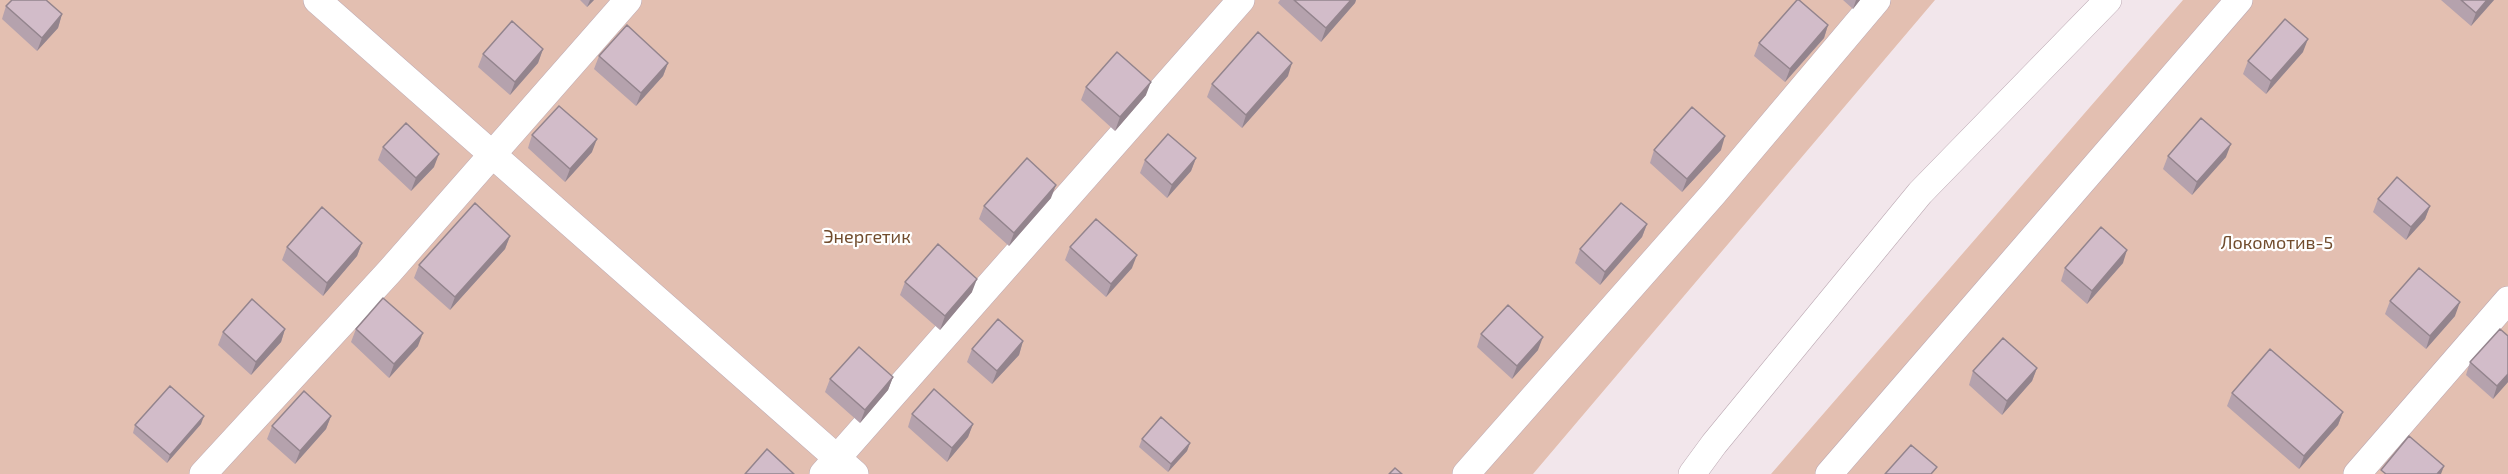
<!DOCTYPE html>
<meta charset="utf-8">
<style>
body{margin:0}
canvas{display:block;background:#f2e6eb}
</style>
<canvas width="2508" height="474"></canvas>
<script>
const g = document.querySelector('canvas').getContext('2d');
g.lineJoin = 'round';
function fillPath(path, color) { g.fillStyle = color; g.fill(path, 'evenodd'); }
const poly = rows => new Path2D(rows.map(r => 'M' + r).join(''));
function stroke(path, color, width, dash) { g.strokeStyle = color; g.lineWidth = width; g.lineCap = dash ? 'butt' : 'round'; g.setLineDash(dash || []); g.stroke(path); }
function label(font, color, halo, rows, align = 'center') {
  g.font = font + ' "Exo 2",sans-serif'; g.lineWidth = 4.5; g.setLineDash([]); g.textBaseline = 'middle'; g.strokeStyle = halo; g.fillStyle = color; for (const [text, x, y, turn = 0] of rows) {
    g.save(); g.translate(x, y); g.rotate((+turn || 0) * Math.PI / 180); g.textAlign = isNaN(turn) ? turn : align; if (halo) g.strokeText(text, 0, 0); g.fillText(text, 0, 0); g.restore();
  }
}
fillPath(poly([
 [0,0,1935,0,1533,474,0,474],
 [2183,0,2508,0,2508,474,1771,474]
]), '#e3bfb1');
const service = poly([
 [317,0,855,474],
 [203,474,389,272,628,0],
 [823,474,1241,0],
 [1466,474,1714,193,1877,0],
 [1692,474,1714,444,1920,193,2108,0],
 [1829,474,2239,0],
 [2357,474,2508,300]
]);
stroke(service, '#bca9b3', 28);
stroke(service, '#fff', 27);
fillPath(poly([
 [580,0,594,0,587,7],
 [1280,0,1356,0,1355,3,1321,42,1278,3],
 [1843,0,1860,0,1853,9],
 [2441,0,2494,0,2471,26],
 [6,6,62,14,58,28,37,51,2,19],
 [1828,25,1824,38,1785,82,1754,56,1759,43],
 [543,49,538,63,510,95,478,67,483,54],
 [2303,52,2266,94,2243,74,2248,61],
 [599,56,668,63,663,76,636,106,594,69],
 [1288,76,1242,128,1207,97,1212,84],
 [1086,87,1146,95,1115,131,1081,100],
 [532,135,592,152,565,182,528,148],
 [383,147,434,167,411,191,378,160],
 [1654,150,1721,150,1682,192,1650,163],
 [2168,156,2226,157,2192,195,2163,169],
 [1196,158,1191,171,1167,198,1140,173,1145,160],
 [1051,198,1009,246,979,219,984,206],
 [2378,199,2430,206,2425,219,2406,240,2373,212],
 [1647,224,1642,237,1600,285,1575,263,1580,249],
 [510,236,505,249,450,310,414,278,419,265],
 [362,243,357,256,323,296,282,260,287,247],
 [1070,247,1132,268,1106,297,1065,260],
 [2123,263,2087,304,2061,281,2065,268],
 [905,282,972,292,940,330,900,295],
 [2390,301,2455,316,2426,349,2385,314],
 [285,329,281,342,251,375,218,345,223,332],
 [356,329,418,346,389,378,351,342],
 [1481,334,1538,350,1512,379,1477,347],
 [1023,341,1019,355,992,384,967,362,972,349],
 [2470,362,2508,382,2493,399,2466,375],
 [2037,368,2032,381,2002,415,1969,385,1973,371],
 [893,377,888,390,860,423,825,392,830,379],
 [2232,393,2343,412,2338,425,2299,469,2227,406],
 [912,414,973,424,968,437,947,462,908,427],
 [331,416,326,429,295,464,267,439,272,426],
 [201,424,167,463,133,433,135,425],
 [1142,439,1190,443,1187,451,1168,472,1139,447]
]), '#b5a2ad');
fillPath(poly([
 [590,0,594,0,587,7],
 [1351,0,1356,0,1355,3,1321,42,1326,28],
 [1856,0,1860,0,1853,9],
 [2487,0,2494,0,2471,26,2476,13],
 [62,14,58,28,37,51,42,38],
 [1828,25,1824,38,1785,82,1790,69],
 [2308,39,2303,52,2266,94,2271,81],
 [543,49,538,63,510,95,515,82],
 [668,63,663,76,636,106,641,93],
 [1292,63,1288,76,1242,128,1246,115],
 [1151,82,1146,95,1115,131,1120,117],
 [1725,136,1721,150,1682,192,1687,179],
 [597,139,592,152,565,182,570,169],
 [2231,144,2226,157,2192,195,2197,182],
 [439,154,434,167,411,191,416,178],
 [1196,158,1191,171,1167,198,1172,185],
 [1056,185,1051,198,1009,246,1014,233],
 [2430,206,2425,219,2406,240,2411,227],
 [1647,224,1642,237,1600,285,1605,272],
 [510,236,505,249,450,310,455,297],
 [362,243,357,256,323,296,327,283],
 [2127,250,2123,263,2087,304,2092,291],
 [1137,255,1132,268,1106,297,1111,284],
 [977,279,972,292,940,330,945,316],
 [2460,302,2455,316,2426,349,2430,336],
 [285,329,281,342,251,375,256,362],
 [423,333,418,346,389,378,394,364],
 [1543,337,1538,350,1512,379,1517,366],
 [1023,341,1019,355,992,384,997,371],
 [2037,368,2032,381,2002,415,2007,401],
 [2508,374,2508,382,2493,399,2497,386],
 [893,377,888,390,860,423,865,410],
 [2343,412,2338,425,2299,469,2304,456],
 [204,416,201,424,167,463,170,455],
 [331,416,326,429,295,464,300,451],
 [973,424,968,437,947,462,952,448],
 [1190,443,1187,451,1168,472,1171,464],
 [2444,466,2441,474,2437,474]
]), '#93848d');
const building = poly([
 [12,0,46,0,62,14,42,38,6,6,12,0],
 [1294,0,1351,0,1326,28,1294,0],
 [1797,0,1799,0,1828,25,1790,69,1759,43,1797,0],
 [2461,0,2487,0,2476,13,2461,0],
 [2285,19,2308,39,2271,81,2248,61,2285,19],
 [512,21,543,49,515,82,483,54,512,21],
 [627,25,668,63,641,93,599,56,627,25],
 [1258,32,1292,63,1246,115,1212,84,1258,32],
 [1117,52,1151,82,1120,117,1086,87,1117,52],
 [559,106,597,139,570,169,532,135,559,106],
 [1692,107,1725,136,1687,179,1654,150,1692,107],
 [2201,118,2231,144,2197,182,2168,156,2201,118],
 [406,123,439,154,416,178,383,147,406,123],
 [1168,134,1196,158,1172,185,1145,160,1168,134],
 [1027,158,1056,185,1014,233,984,206,1027,158],
 [2397,177,2430,206,2411,227,2378,199,2397,177],
 [475,203,510,236,455,297,419,265,475,203],
 [1621,203,1647,224,1605,272,1580,249,1621,203],
 [322,207,362,243,327,283,287,247,322,207],
 [1096,219,1137,255,1111,284,1070,247,1096,219],
 [2101,227,2127,250,2092,291,2065,268,2101,227],
 [938,244,977,279,945,316,905,282,938,244],
 [2419,268,2460,302,2430,336,2390,301,2419,268],
 [383,298,423,333,394,364,356,329,383,298],
 [252,299,285,329,256,362,223,332,252,299],
 [1508,305,1543,337,1517,366,1481,334,1508,305],
 [998,319,1023,341,997,371,972,349,998,319],
 [2500,329,2508,336,2508,374,2497,386,2470,362,2500,329],
 [2003,338,2037,368,2007,401,1973,371,2003,338],
 [859,347,893,377,865,410,830,379,859,347],
 [2270,349,2343,412,2304,456,2232,393,2270,349],
 [170,386,204,416,170,455,135,425,170,386],
 [934,389,973,424,952,448,912,414,934,389],
 [304,391,331,416,300,451,272,426,304,391],
 [1161,417,1190,443,1171,464,1142,439,1161,417],
 [2409,436,2444,466,2437,474,2386,474,2381,470,2409,436],
 [1911,445,1937,467,1931,474,1885,474,1911,445],
 [767,449,794,474,745,474,767,449],
 [1395,468,1402,474,1389,474,1395,468]
]);
fillPath(building, '#d2bcc9');
stroke(building, '#93848d', 1.5);
label('18px', '#714c2d', '#fff', [
 ["Энергетик",867,237],
 ["Локомотив-5",2277,243]
]);
</script>
